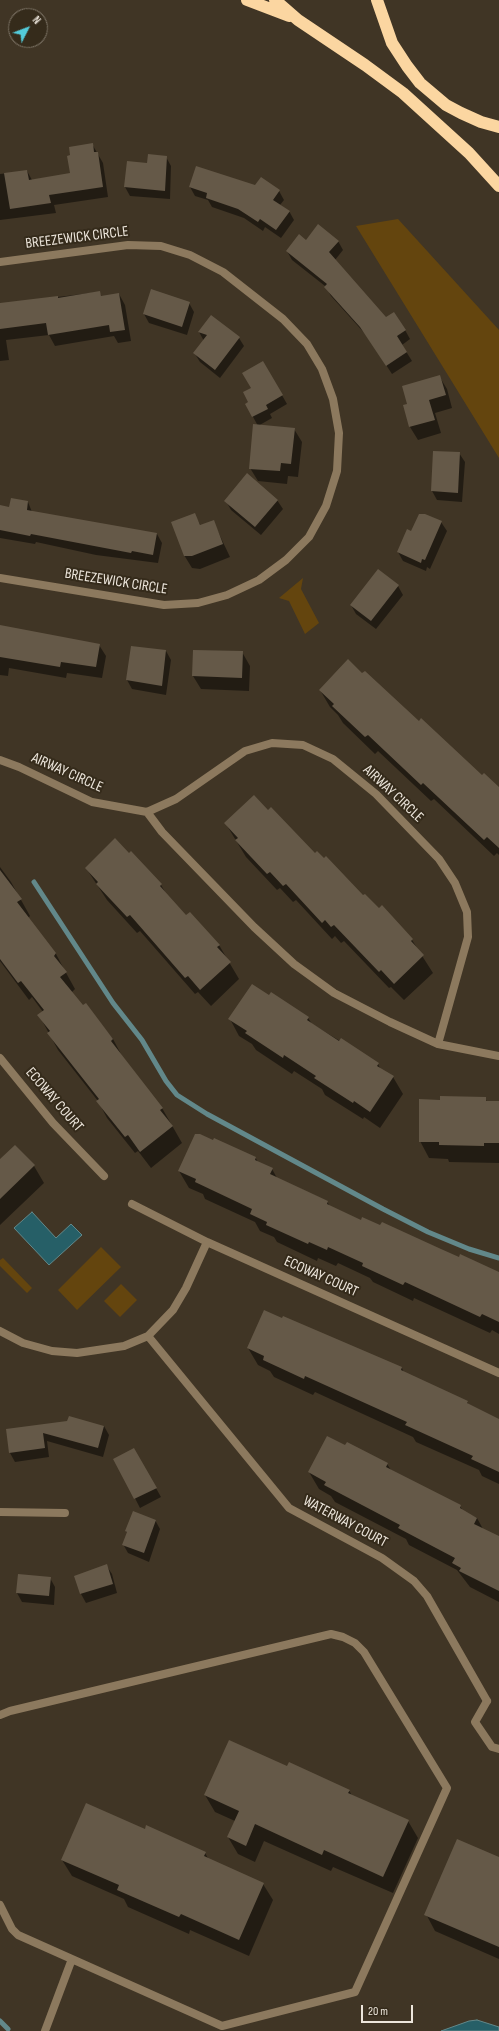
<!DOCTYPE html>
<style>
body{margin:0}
#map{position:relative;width:499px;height:2031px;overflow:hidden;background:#403525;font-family:"Sofia Sans Condensed",sans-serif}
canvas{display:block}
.north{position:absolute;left:8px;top:8px;width:40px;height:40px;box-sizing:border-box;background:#352b1b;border:1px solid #7f7668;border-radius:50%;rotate:48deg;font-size:11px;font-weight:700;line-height:16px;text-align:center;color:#ede6dc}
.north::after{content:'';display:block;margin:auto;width:14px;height:18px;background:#53cbda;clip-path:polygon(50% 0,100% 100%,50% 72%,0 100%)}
.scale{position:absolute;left:361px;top:2005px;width:52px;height:18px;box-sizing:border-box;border:2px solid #ede6dc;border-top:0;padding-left:5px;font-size:12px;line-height:14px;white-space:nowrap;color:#ede6dc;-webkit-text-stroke:3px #352b1b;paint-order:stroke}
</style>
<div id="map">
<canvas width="499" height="2031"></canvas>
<div class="north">N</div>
<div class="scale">20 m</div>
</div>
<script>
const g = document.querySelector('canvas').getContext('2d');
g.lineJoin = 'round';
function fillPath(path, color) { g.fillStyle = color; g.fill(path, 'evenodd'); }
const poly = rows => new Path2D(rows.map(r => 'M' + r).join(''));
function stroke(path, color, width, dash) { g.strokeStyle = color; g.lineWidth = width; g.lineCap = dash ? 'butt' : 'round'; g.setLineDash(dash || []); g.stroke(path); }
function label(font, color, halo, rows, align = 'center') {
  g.font = font + ' "Sofia Sans Condensed",sans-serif'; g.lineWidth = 4; g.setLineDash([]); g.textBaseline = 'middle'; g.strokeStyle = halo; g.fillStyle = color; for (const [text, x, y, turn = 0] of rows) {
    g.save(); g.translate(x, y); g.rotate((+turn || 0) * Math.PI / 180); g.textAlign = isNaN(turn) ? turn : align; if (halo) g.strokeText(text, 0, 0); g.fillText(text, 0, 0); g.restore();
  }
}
fillPath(poly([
 [398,219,499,330,499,458,356,226],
 [303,578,301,589,319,623,305,634,289,601,279,598],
 [101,1247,121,1267,77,1310,58,1290],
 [3,1258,32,1288,27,1293,0,1266,0,1260],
 [121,1284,137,1300,120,1317,104,1301]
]), '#64450e');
const water = poly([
 [32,1212,56,1238,71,1224,82,1235,49,1265,14,1228,32,1212],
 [477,2020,499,2027,499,2031,441,2031,469,2021,477,2020]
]);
fillPath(water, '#265f67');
stroke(water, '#62888a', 1);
fillPath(poly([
 [92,144,103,163,108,197,54,205,56,213,0,220,0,174,27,171,32,180,71,174],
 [166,157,171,166,170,199,130,196,125,187],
 [190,187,279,191,284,200,280,205,289,211,294,220,281,238,265,227,263,231,244,218,212,207,208,200,195,196],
 [306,241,338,241,343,250,335,260,386,318,405,330,410,339,402,345,412,361,392,374,367,336,331,296,325,286,292,260,287,251],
 [99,292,102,297,119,294,125,305,131,341,118,343,114,336,55,346,49,335,6,340,9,360,0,361,0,304],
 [189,303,194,312,187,335,149,323,144,314],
 [199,332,239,338,244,346,220,378,200,362,195,354,204,341],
 [263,362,287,404,270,414,272,418,258,426,246,404,250,402,252,388],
 [439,376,447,389,452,408,435,413,441,433,418,440,410,427,404,406,409,405],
 [294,429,302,442,298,477,288,476,287,484,258,481,250,468],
 [459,453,465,462,462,502,437,500,432,491],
 [277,500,283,509,261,535,231,510,226,501],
 [28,502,32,512,157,534,162,543,158,563,96,555,36,542,35,544,0,538,0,506,10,508],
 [194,514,201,526,213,521,230,557,200,569,192,568,184,555],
 [441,522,447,531,430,569,427,567,426,571,403,561,398,552,412,532],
 [398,586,403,595,376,629,356,614,351,605],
 [0,626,99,645,106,656,102,678,67,673,66,678,9,668,8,676,0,675],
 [166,651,171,660,166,695,132,689,127,680],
 [242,652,250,666,249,691,201,689,193,676],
 [320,690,419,723,482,777,499,788,499,855,497,853,494,856,434,799,431,801,378,751,375,754,343,723,338,715,330,707],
 [268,811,363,897,379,909,382,907,412,940,433,973,404,1000,391,987,389,988,344,941,341,943,335,936,332,939,296,900,293,902,280,888,277,890,246,857,226,824],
 [131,852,161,885,168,897,186,916,219,945,239,979,211,1006,198,992,195,994,140,931,137,933,107,900,86,868,129,855],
 [0,867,11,882,30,916,28,918,56,954,65,971,75,989,71,993,82,1007,85,1005,113,1039,122,1056,162,1108,182,1143,151,1168,138,1151,135,1153,107,1118,98,1101,58,1050,39,1015,43,1012,32,997,29,1000,0,961],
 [308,1018,312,1024,378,1064,381,1070,393,1077,403,1094,380,1128,364,1117,363,1119,325,1095,322,1089,294,1071,292,1074,256,1050,252,1044,239,1036,230,1019],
 [485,1098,487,1102,499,1102,499,1163,449,1162,448,1159,429,1158,420,1141,441,1101],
 [15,1146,34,1166,44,1183,0,1225,0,1160],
 [255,1157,258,1162,272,1169,277,1178,327,1201,330,1207,362,1221,499,1273,499,1334,492,1330,490,1333,414,1298,413,1301,373,1282,370,1278,338,1263,336,1266,318,1258,317,1261,277,1242,274,1237,260,1231,255,1222,205,1199,203,1194,189,1188,179,1171],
 [248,1348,402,1368,404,1373,467,1402,469,1406,499,1420,499,1484,482,1476,479,1470,416,1442,413,1437,315,1392,313,1395,274,1377,270,1371,258,1365],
 [104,1426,109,1435,103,1457,47,1441,49,1457,15,1462,10,1453,7,1430],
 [346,1446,387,1464,391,1470,460,1506,463,1511,477,1518,483,1529,499,1537,499,1602,470,1587,457,1570,409,1545,406,1539,335,1502,331,1496,319,1489,309,1472],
 [134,1449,161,1497,140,1508,115,1459],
 [155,1520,160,1529,149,1562,128,1553,123,1544,128,1534,126,1531],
 [106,1565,112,1574,117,1593,86,1603,81,1594,76,1576],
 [50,1578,55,1587,54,1605,22,1602,17,1593],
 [349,1790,352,1796,408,1821,418,1838,393,1893,333,1867,331,1871,264,1841,255,1862,238,1854,228,1837,235,1821,215,1812,205,1795],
 [145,1831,205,1853,209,1860,263,1884,273,1900,249,1956,190,1930,189,1934,128,1907,124,1899,72,1876,62,1860],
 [499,1858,499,1959,435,1931,426,1914]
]), '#0007');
stroke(poly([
 [34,882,113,1003,142,1040,166,1081,177,1095,207,1114,383,1209,428,1232,469,1249,499,1258],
 [0,2021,8,2029]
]), '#62888a', 5);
fillPath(poly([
 [93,143,94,152,98,152,103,187,49,195,51,203,10,209,4,173,27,170,29,180,70,173,67,156,70,155,69,147],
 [148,154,167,156,165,191,124,187,127,161,147,163],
 [196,166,255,185,261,177,280,190,273,200,290,211,276,230,260,219,258,222,238,209,206,198,207,193,189,187],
 [318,224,339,241,329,252,386,317,394,312,406,330,397,336,407,352,386,366,360,327,324,287,327,284,286,251,299,234,306,240],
 [151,289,190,302,182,327,143,314],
 [100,291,101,296,119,293,125,330,110,332,109,325,48,335,46,323,0,329,0,303,58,296,58,298],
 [211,315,240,337,215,370,193,353,207,335,198,332],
 [263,361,283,395,266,405,268,409,252,417,245,404,248,402,243,392,251,388,242,373],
 [440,375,446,395,429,400,435,420,409,427,403,405,407,404,402,386],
 [253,424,295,428,291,464,281,463,280,471,249,469],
 [433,451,460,452,458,493,431,491],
 [247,473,278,500,255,527,224,501],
 [11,498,28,501,27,510,157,533,153,555,132,551,131,553,31,534,30,536,0,530,0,505,9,507],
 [195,513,200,525,214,520,223,544,192,556,184,556,171,522],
 [419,514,425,514,442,521,425,560,422,559,421,563,397,552,407,529,411,531],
 [378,569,399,585,371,621,350,605],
 [0,625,100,644,96,667,61,662,60,667,0,657],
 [131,646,166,650,162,686,126,680],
 [193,650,243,651,242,678,192,676],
 [348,659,362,673,365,671,419,721,421,718,482,775,484,773,499,787,499,848,487,837,484,840,423,783,421,785,368,735,365,737,332,706,334,704,319,690],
 [254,795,268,810,271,807,315,853,317,851,324,858,326,856,363,895,365,894,379,908,382,905,413,939,411,941,424,955,394,984,381,970,379,972,334,925,331,927,325,920,322,923,286,884,283,886,270,872,267,874,235,840,238,838,224,823],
 [115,838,129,853,131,851,162,884,160,886,186,915,190,912,220,945,217,947,231,962,200,990,188,976,185,978,130,915,127,917,96,884,98,882,85,868],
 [0,870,22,899,17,902,56,953,54,956,67,972,60,977,83,1005,86,1003,113,1039,111,1041,163,1108,160,1110,173,1126,140,1152,128,1135,125,1137,96,1101,99,1099,47,1033,50,1031,37,1015,44,1010,21,981,18,983,0,959],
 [252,984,269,995,271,992,309,1017,307,1020,339,1041,341,1038,379,1063,377,1066,394,1076,370,1112,354,1101,353,1103,314,1078,316,1076,284,1055,283,1058,245,1033,247,1031,228,1019],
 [440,1096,486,1097,486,1101,499,1101,499,1143,484,1143,484,1146,439,1145,439,1142,419,1142,419,1099,440,1100],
 [195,1134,200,1134,213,1140,214,1138,256,1157,255,1160,273,1168,270,1174,328,1201,327,1204,361,1220,362,1217,380,1225,382,1222,441,1249,459,1257,460,1254,499,1272,499,1322,482,1314,480,1317,405,1282,403,1285,362,1266,363,1263,328,1247,327,1250,309,1242,308,1244,266,1225,267,1222,250,1214,252,1209,195,1182,196,1179,178,1171],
 [15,1145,35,1165,0,1199,0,1159],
 [264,1310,282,1318,283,1316,402,1367,401,1370,468,1401,467,1403,499,1419,499,1472,471,1459,473,1456,405,1425,407,1422,305,1376,304,1379,263,1360,264,1356,247,1348],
 [69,1416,104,1426,98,1448,43,1433,45,1448,9,1453,6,1429,67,1421],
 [327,1436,345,1445,347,1442,388,1463,386,1467,461,1505,460,1508,477,1518,474,1524,499,1536,499,1591,459,1571,461,1568,452,1563,455,1558,398,1528,400,1525,324,1485,326,1482,308,1472],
 [134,1448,157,1488,134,1499,113,1459],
 [133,1511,156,1520,144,1553,122,1545,127,1532,125,1531],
 [107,1564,113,1584,80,1594,74,1576],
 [18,1574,51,1577,49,1596,16,1593],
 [229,1740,287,1766,289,1762,350,1790,348,1793,409,1820,383,1877,324,1850,322,1855,255,1824,246,1846,227,1837,239,1811,204,1795],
 [86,1803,145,1829,146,1825,206,1852,204,1856,264,1883,239,1940,181,1914,179,1917,117,1890,119,1885,61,1860],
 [457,1839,499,1857,499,1947,424,1915]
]), '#655948');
stroke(poly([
 [487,1701,475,1722,492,1747,499,1749],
 [0,1715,10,1711,331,1634,343,1637,355,1643,364,1652,447,1788,355,1992,222,2026,18,1935,12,1929,0,1905],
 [45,2031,72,1959]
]), '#8c795e', 8);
stroke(poly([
 [0,262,128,245,161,246,190,255,223,272,283,319,307,344,322,369,333,399,339,433,337,471,326,506,309,537,286,560,259,580,227,595,198,603,164,605,0,578],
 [0,760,19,767,92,802,147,812,162,832,254,927,294,964,334,993,390,1022,438,1044,499,1056],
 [147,812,176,799,245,751,272,743,303,745,333,759,376,794,439,859,455,883,467,912,468,937,438,1044],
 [0,1058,53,1123,104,1176],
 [132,1204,207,1242,499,1373],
 [0,1331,23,1343,52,1351,77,1353,124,1346,148,1336,173,1310,186,1288,207,1242],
 [148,1336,289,1508,382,1558,414,1581,427,1596,487,1701],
 [0,1512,65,1513]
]), '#8c795e', 8);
stroke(poly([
 [247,0,289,16],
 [275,0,298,20,365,65,403,93,469,153,499,186],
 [377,0,392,43,407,66,420,83,446,105,461,113,481,122,499,127]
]), '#fbd6a1', 12);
label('15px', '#ede6dc', '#352b1b', [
 ["BREEZEWICK CIRCLE",77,238,-7],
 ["BREEZEWICK CIRCLE",116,582,9],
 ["AIRWAY CIRCLE",67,773,24],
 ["AIRWAY CIRCLE",393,794,43],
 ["ECOWAY COURT",54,1100,49],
 ["ECOWAY COURT",321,1277,24],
 ["WATERWAY COURT",345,1522,28]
]);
</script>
